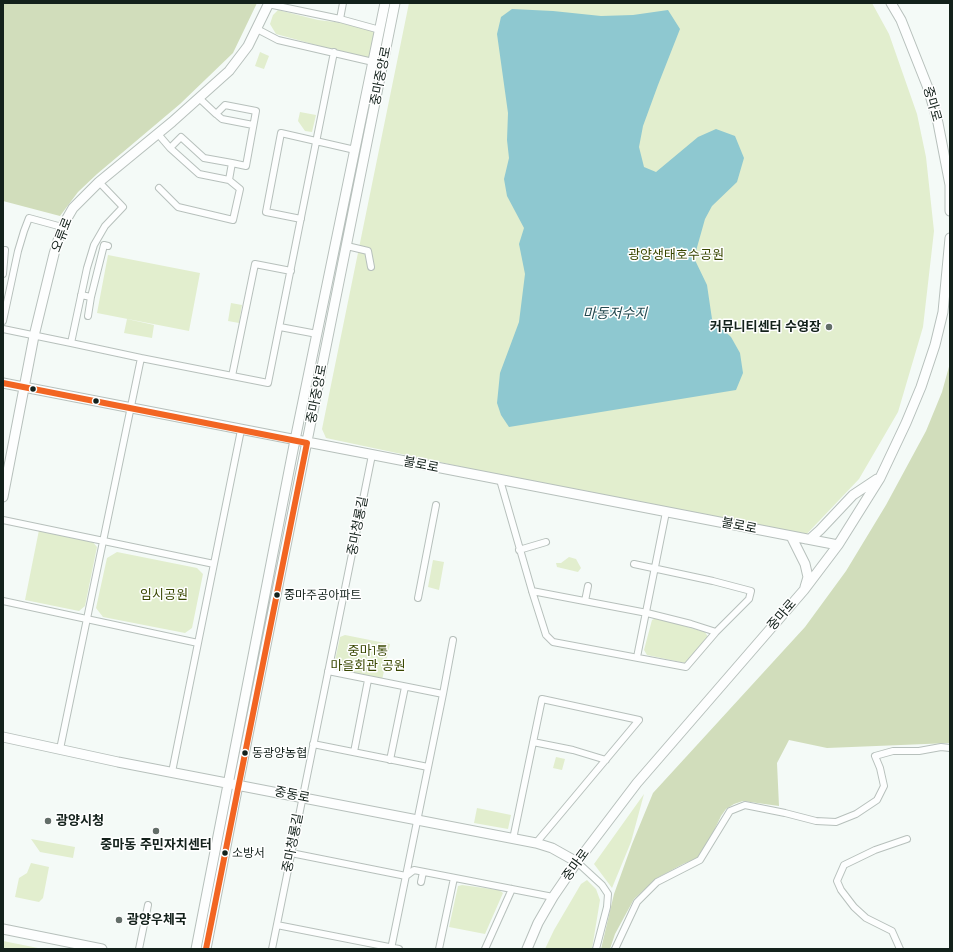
<!DOCTYPE html>
<meta charset="utf-8">
<style>
body{margin:0}
#map{position:relative;width:953px;height:952px;overflow:hidden;background:#f4faf7;font-family:Montserrat,sans-serif}
canvas{display:block}
.frame{position:absolute;inset:0;border:4px solid #13211b;pointer-events:none}
</style>
<div id="map">
<canvas width="953" height="952"></canvas>
<div class="frame"></div>
</div>
<script>
const g = document.querySelector('canvas').getContext('2d');
g.lineJoin = 'round';
function fillPath(path, color) { g.fillStyle = color; g.fill(path, 'evenodd'); }
const poly = rows => new Path2D(rows.map(r => 'M' + r).join(''));
function stroke(path, color, width, dash) { g.strokeStyle = color; g.lineWidth = width; g.lineCap = dash ? 'butt' : 'round'; g.setLineDash(dash || []); g.stroke(path); }
function label(font, color, halo, rows, align = 'center') {
  g.font = font + ' Montserrat,"Noto Sans KR",sans-serif'; g.lineWidth = 3; g.setLineDash([]); g.textBaseline = 'middle'; g.strokeStyle = halo; g.fillStyle = color; for (const [text, x, y, turn = 0] of rows) {
    g.save(); g.translate(x, y); g.rotate((+turn || 0) * Math.PI / 180); g.textAlign = isNaN(turn) ? turn : align; if (halo) g.strokeText(text, 0, 0); g.fillText(text, 0, 0); g.restore();
  }
}
fillPath(poly([
 [409,3,872,3,889,34,917,114,926,157,934,231,923,327,898,412,859,479,802,539,326,438,322,429],
 [278,10,318,20,352,24,377,30,371,60,276,34,270,24,273,15],
 [260,52,269,56,264,69,255,66],
 [300,112,316,115,312,132,305,131,298,121],
 [108,255,200,273,189,331,97,313],
 [231,303,242,305,239,323,228,321],
 [127,319,154,325,152,338,124,333],
 [39,530,92,541,97,547,85,606,79,611,25,600],
 [117,552,197,568,203,574,192,628,185,633,103,617,96,608,107,558],
 [569,557,576,559,581,568,578,572,557,567,556,563,561,563],
 [433,560,444,562,439,590,428,587],
 [656,618,705,632,708,637,685,663,647,655,644,650,652,620],
 [345,635,390,644,382,680,338,671,334,665,340,637],
 [556,757,565,759,562,770,553,768],
 [644,794,631,842,612,888,594,864],
 [477,808,511,815,508,829,474,823],
 [31,839,75,847,73,858,40,852],
 [31,863,49,867,43,898,39,902,15,897,19,878,27,873],
 [587,880,596,889,600,900,592,949,545,949,554,930,581,884],
 [462,885,499,890,503,893,485,934,449,927,458,886],
 [3,941,43,949,3,949]
]), '#e2eece');
fillPath(poly([
 [3,3,257,3,233,53,180,104,97,174,78,192,60,216,3,201],
 [950,363,950,743,827,748,789,740,777,763,779,806,743,801,734,804,726,809,721,816,710,839,698,858,683,864,657,878,634,899,615,934,610,949,601,949,614,894,632,844,653,793,805,627,846,571,886,505,926,431,942,392]
]), '#d1ddbb');
fillPath(poly([
 [512,9,553,11,601,16,633,15,668,10,680,29,658,85,643,126,639,147,644,167,656,172,698,137,716,129,735,136,744,158,737,182,712,206,705,219,694,258,707,285,712,319,731,337,740,353,743,373,736,390,509,427,501,415,497,403,500,373,519,322,525,274,519,244,524,228,507,196,504,179,509,158,507,140,508,113,497,34,501,17]
]), '#8ec8d0');
const street = poly([
 [268,4,340,19,380,30],
 [340,19,343,3],
 [257,29,278,40,373,62],
 [199,98,216,114,225,105,256,111,246,166,232,163],
 [216,114,222,119,253,125],
 [158,134,170,148,199,174,229,180,232,163,204,158,181,137,170,148],
 [159,188,178,207,233,220,240,189,229,180],
 [301,219,266,212,281,133,355,150],
 [347,246,368,251,371,267],
 [3,274,5,250],
 [81,295,91,297,88,316],
 [91,297,104,245,108,246],
 [3,321,18,251,24,231,29,218,62,227],
 [280,327,317,334],
 [3,329,71,343,87,268,94,245,105,226,123,207,99,182],
 [141,358,268,383,334,52],
 [232,376,255,264,291,271],
 [500,480,532,591,546,635,553,642,686,667,716,632,749,599,751,591,713,581,634,564],
 [3,520,214,564],
 [519,550,546,542],
 [532,591,647,613,691,624,716,632],
 [418,598,436,505],
 [3,601,198,643],
 [585,601,588,586],
 [637,657,666,512],
 [328,671,443,694,391,949],
 [443,694,453,640],
 [533,742,573,750,606,760],
 [313,744,428,767],
 [60,749,141,358,71,343],
 [354,752,368,680],
 [390,760,405,687],
 [172,772,241,430],
 [513,839,542,699,639,720,536,843],
 [291,853,406,876,414,870,553,897],
 [577,862,602,885,608,894,607,907,596,949],
 [421,882,423,872],
 [277,925,399,949],
 [139,949,148,905],
 [272,949,372,455],
 [439,949,454,878],
 [485,949,512,889],
 [615,949,637,902,657,882,700,860,730,811,745,805,785,813,816,821,836,822,856,814,877,800,884,786,880,768,875,756,893,751,919,751,941,747,950,748],
 [900,949,892,931,866,918,854,907,841,890,837,881,844,865,875,850,907,839]
]);
const secondary = poly([
 [891,3,901,20,928,88,938,123,950,185,950,211],
 [3,383,838,545],
 [3,497,34,336,54,254,62,227,73,208,99,182,172,122,229,71,248,46,269,3],
 [791,536,805,564,808,577,805,587],
 [806,539,810,539,820,530,853,495,877,479],
 [3,737,118,762,536,843,552,848,577,862],
 [3,929,102,949],
 [196,949,295,440,385,3],
 [206,949,238,785,395,3],
 [527,949,538,923,553,897,577,862,637,783,804,590,838,545,880,478,906,423,921,387,935,345,943,312,950,238]
]);
stroke(street, '#b7c0bc', 8);
stroke(secondary, '#b7c0bc', 11);
stroke(street, '#fdfefe', 6);
stroke(secondary, '#fdfefe', 9);
stroke(poly([
 [3,383,307,443,206,949]
]), '#f26522', 6);
for (const [x, y, r, color] of [
 [829,327,4,"#626d68"],
 [33,389,3.5,"#13211b"],
 [96,401,3.5,"#13211b"],
 [277,595,3.5,"#13211b"],
 [245,753,3.5,"#13211b"],
 [48,821,4,"#626d68"],
 [156,831,4,"#626d68"],
 [225,853,3.5,"#13211b"],
 [119,920,4,"#626d68"]
]) { const dot = new Path2D(); dot.arc(x, y, r, 0, 2 * Math.PI); g.fillStyle = color; g.fill(dot); stroke(dot, '#fff', 1.5); }
label('12px', '#13211b', '#fff', [
 ["중마주공아파트",284,595],
 ["동광양농협",252,753],
 ["소방서",232,853]
], 'left');
label('13px', '#13211b', '#fff', [
 ["중마중앙로",381,76,-79],
 ["중마로",932,104,74],
 ["오류로",62,235,-69],
 ["중마중앙로",317,394,-79],
 ["불로로",421,465,11],
 ["중마청룡길",358,526,-79],
 ["불로로",739,526,11],
 ["중마로",782,615,-49],
 ["중동로",292,795,11],
 ["중마청룡길",293,843,-79],
 ["중마로",576,865,-54]
]);
label('13px', '#394701', '#fff', [
 ["광양생태호수공원",676,255],
 ["임시공원",164,595],
 ["중마1통",368,651],
 ["마을회관 공원",368,666]
]);
label('bold 13px', '#13211b', '#fff', [
 ["커뮤니티센터 수영장",821,327,"right"],
 ["광양시청",56,821],
 ["중마동 주민자치센터",156,845,"center"],
 ["광양우체국",127,920]
], 'left');
label('italic 14px', '#22484e', '#fff', [
 ["마동저수지",615,314]
]);
</script>
